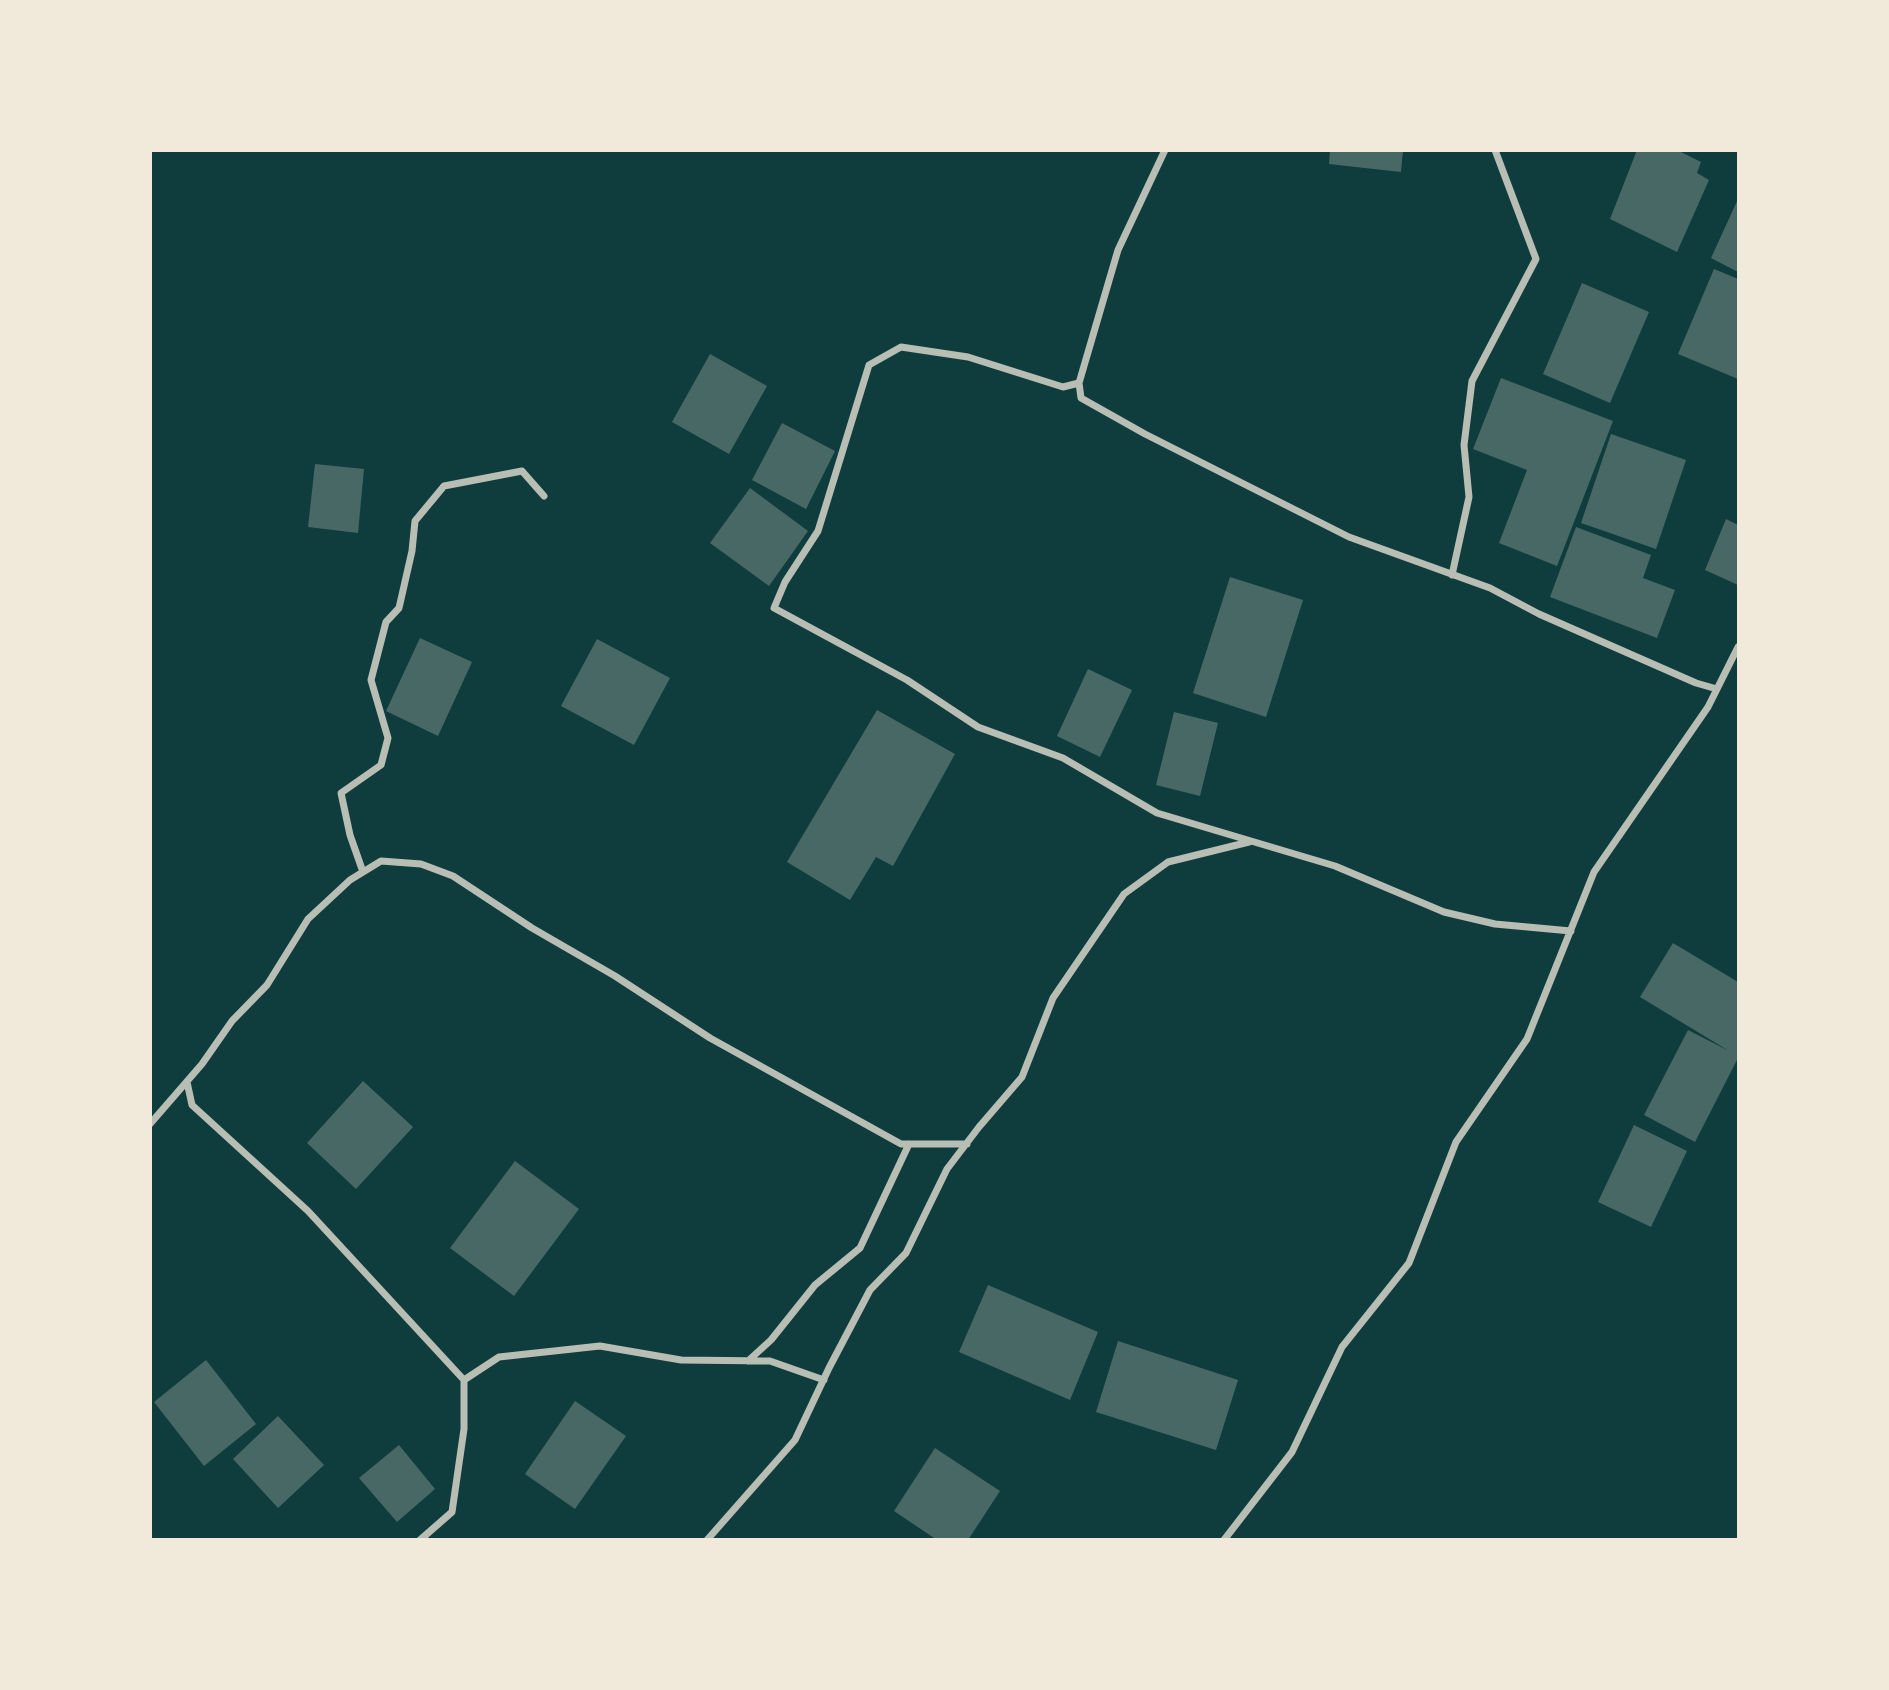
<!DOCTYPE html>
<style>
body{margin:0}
#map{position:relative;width:1889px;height:1690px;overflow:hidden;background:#0f3d3e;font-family:"Roboto Condensed",sans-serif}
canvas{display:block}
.frame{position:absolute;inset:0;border:152px solid #f1e9da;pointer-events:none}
</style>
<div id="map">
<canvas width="1889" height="1690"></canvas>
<div class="frame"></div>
</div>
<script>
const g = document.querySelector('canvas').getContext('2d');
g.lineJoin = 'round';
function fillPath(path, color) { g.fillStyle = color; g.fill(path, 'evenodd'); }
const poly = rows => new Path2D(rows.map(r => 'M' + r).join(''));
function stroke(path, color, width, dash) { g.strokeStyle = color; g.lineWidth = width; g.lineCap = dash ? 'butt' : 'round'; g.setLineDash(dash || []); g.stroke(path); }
fillPath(poly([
 [1330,150,1403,150,1401,172,1329,164],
 [1637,150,1677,150,1701,162,1697,173,1709,180,1677,252,1610,219],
 [1738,199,1738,272,1711,258],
 [1714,269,1738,279,1738,379,1678,354],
 [1582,283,1649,312,1610,403,1543,374],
 [710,354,767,386,729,454,672,422],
 [1501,378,1613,421,1557,566,1499,543,1527,470,1473,449],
 [782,423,835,451,806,509,752,480],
 [1611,434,1686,460,1656,549,1581,523],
 [315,464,364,469,358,533,308,527],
 [750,488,808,531,769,586,710,543],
 [1726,519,1738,525,1738,585,1705,570],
 [1576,527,1651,555,1643,578,1675,590,1657,638,1550,597],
 [1230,577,1303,600,1266,717,1193,693],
 [420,638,472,662,438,736,386,711],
 [597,639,670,678,634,745,561,706],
 [1088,669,1132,690,1100,757,1057,736],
 [877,710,955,754,893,866,876,857,850,900,787,862],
 [1174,712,1218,723,1200,796,1156,785],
 [1673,943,1738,982,1738,1058,1695,1142,1644,1115,1688,1030,1729,1051,1640,997],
 [363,1081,413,1127,356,1189,307,1143],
 [1634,1125,1687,1151,1651,1227,1598,1202],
 [515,1161,579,1209,514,1296,450,1248],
 [988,1285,1098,1332,1070,1400,959,1352],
 [1118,1341,1238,1380,1216,1450,1096,1412],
 [206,1360,256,1424,204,1466,154,1402],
 [575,1401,626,1436,575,1509,525,1474],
 [278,1416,324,1465,278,1508,233,1459],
 [399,1445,435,1489,397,1522,359,1478],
 [935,1448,1000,1491,968,1540,937,1540,894,1511]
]), '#486865');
stroke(poly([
 [1165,150,1118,250,1079,383,1063,387,968,357,901,347,869,365,818,531,785,582,774,608,907,680,978,727,1063,758,1157,813,1335,866,1444,912,1495,924,1571,931],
 [1079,383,1081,398,1145,434,1349,537,1490,588,1539,614,1696,683,1717,689],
 [1452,575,1469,497,1464,445,1472,381,1536,259,1495,150],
 [363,872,350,835,341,793,381,765,388,738,371,680,386,622,399,608,412,551,415,521,444,486,522,471,544,496],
 [187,1082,192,1105,308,1211,464,1380],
 [150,1124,202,1064,232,1021,267,985,308,919,350,880,381,861,421,864,453,876,532,928,615,976,710,1038,901,1144,967,1144],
 [748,1361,771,1340,815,1285,860,1248,909,1144],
 [420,1540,452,1512,464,1429,464,1380,499,1357,600,1346,681,1360,770,1361,824,1380],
 [707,1540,795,1440,829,1368,870,1290,906,1253,947,1169,979,1127,1022,1077,1053,998,1124,894,1168,862,1249,842],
 [1224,1540,1292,1452,1342,1347,1409,1263,1456,1142,1527,1039,1594,872,1708,707,1738,647]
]), '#b8beb3', 7);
</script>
